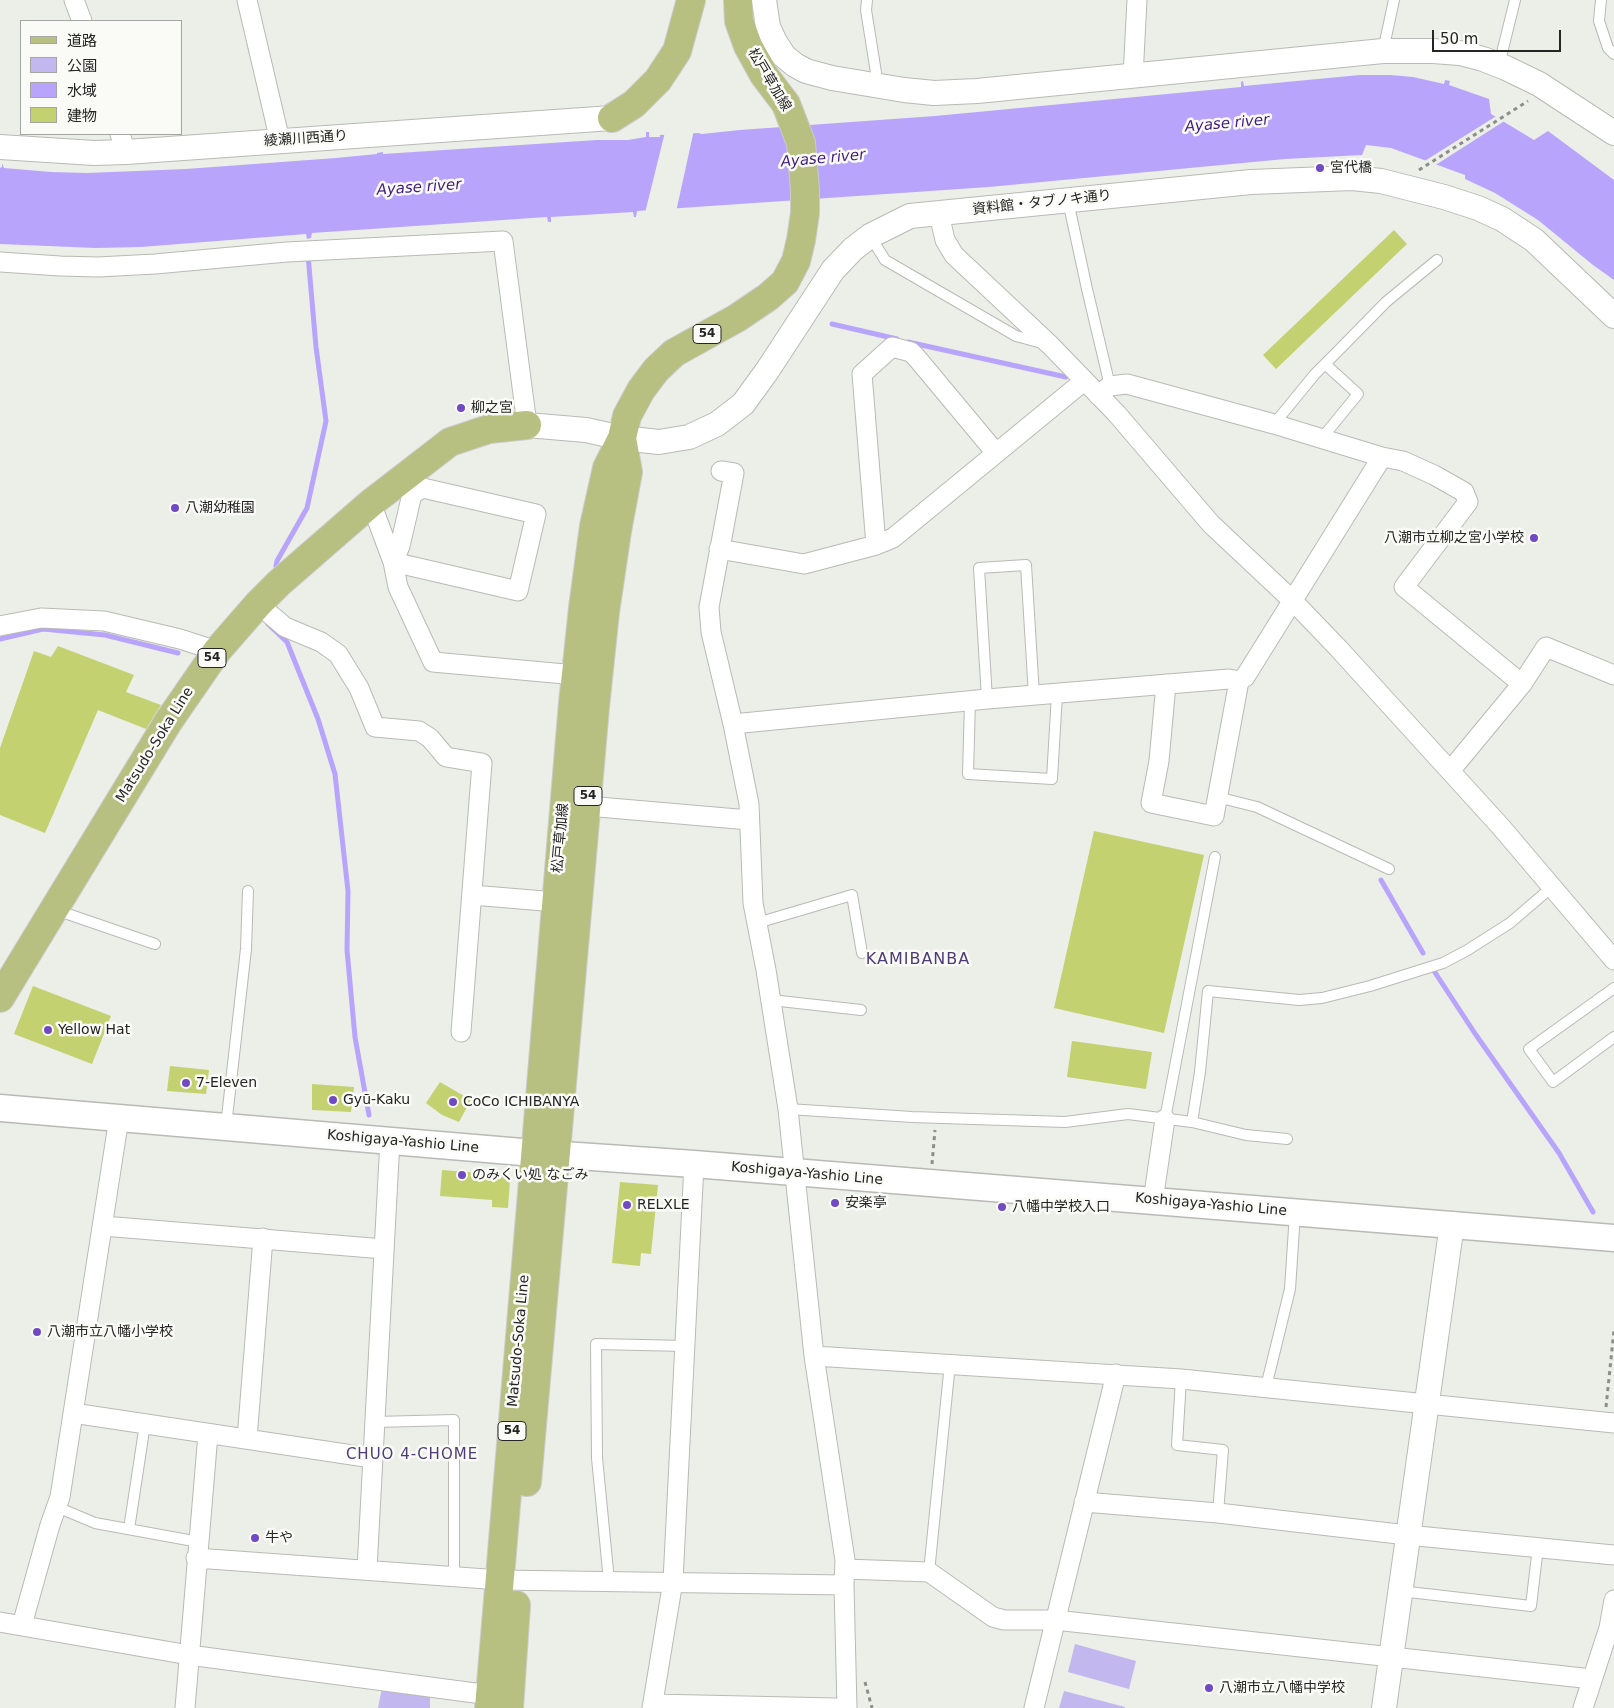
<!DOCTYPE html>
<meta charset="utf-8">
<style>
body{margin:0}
#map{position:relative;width:1614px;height:1708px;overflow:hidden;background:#eceee8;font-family:"DejaVu Sans","Noto Sans JP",sans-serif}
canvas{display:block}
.legend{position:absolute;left:20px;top:20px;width:162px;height:115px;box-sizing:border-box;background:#fafbf6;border:1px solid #a5a6a2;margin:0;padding:6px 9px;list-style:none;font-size:15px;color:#252624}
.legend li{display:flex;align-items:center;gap:10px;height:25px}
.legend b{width:25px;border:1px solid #a5a6a2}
.scale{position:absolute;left:1432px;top:30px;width:129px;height:22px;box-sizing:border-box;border:2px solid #252624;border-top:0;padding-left:6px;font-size:15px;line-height:18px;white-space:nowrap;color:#252624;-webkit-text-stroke:4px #fafbf6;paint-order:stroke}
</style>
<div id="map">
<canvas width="1614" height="1708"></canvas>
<ul class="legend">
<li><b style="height:6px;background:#b7bf81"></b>道路</li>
<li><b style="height:14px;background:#c2b7ef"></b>公園</li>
<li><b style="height:14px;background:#b8a4fb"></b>水域</li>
<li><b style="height:14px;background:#c3d170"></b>建物</li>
</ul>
<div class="scale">50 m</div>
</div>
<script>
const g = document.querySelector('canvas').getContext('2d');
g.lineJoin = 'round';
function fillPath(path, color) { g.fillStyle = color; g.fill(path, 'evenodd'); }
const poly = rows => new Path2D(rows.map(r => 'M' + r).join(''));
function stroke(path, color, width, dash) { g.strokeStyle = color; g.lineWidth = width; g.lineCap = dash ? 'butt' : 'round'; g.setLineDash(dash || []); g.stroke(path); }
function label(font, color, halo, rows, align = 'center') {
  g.font = font + ' "DejaVu Sans","Noto Sans JP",sans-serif'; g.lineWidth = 5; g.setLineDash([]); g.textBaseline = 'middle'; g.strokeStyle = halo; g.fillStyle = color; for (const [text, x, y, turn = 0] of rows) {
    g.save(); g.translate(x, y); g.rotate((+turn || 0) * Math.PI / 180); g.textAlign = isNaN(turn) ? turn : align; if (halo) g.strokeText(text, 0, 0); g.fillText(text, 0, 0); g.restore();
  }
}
fillPath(poly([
 [1075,1644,1136,1661,1129,1689,1068,1672],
 [382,1688,430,1694,430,1708,378,1708],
 [1064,1691,1125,1707,1125,1708,1059,1708]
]), '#c2b7ef');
fillPath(poly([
 [1360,75,1390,75,1413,77,1444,84,1445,80,1450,81,1449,85,1489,99,1491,114,1534,140,1548,131,1614,180,1614,280,1593,265,1538,220,1495,193,1465,179,1465,175,1391,148,1366,145,1362,155,1285,159,989,187,637,211,636,217,634,217,633,212,551,217,551,222,548,222,547,217,312,233,311,238,307,239,306,234,141,247,95,248,0,244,0,168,2,167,2,163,4,168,51,172,87,173,186,169,336,158,377,154,377,153,383,152,383,154,597,140,628,140,646,137,646,132,649,132,649,137,660,137,660,135,698,133,702,134,740,130,935,116,1241,87,1241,82,1243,81,1244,86]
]), '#b8a4fb');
fillPath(poly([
 [1498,115,1506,120,1434,166,1423,162],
 [694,130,676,212,645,213,665,132]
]), '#eceee8');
stroke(poly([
 [832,324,897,339],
 [908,342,1066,377],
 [276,566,277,561,307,508,326,421,316,347,308,255],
 [268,624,287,642,318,719,335,774,348,891,347,950,355,1037,369,1115],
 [0,639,43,629,105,635,178,653],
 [1381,880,1423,953],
 [1434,971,1476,1035,1559,1153,1593,1212]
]), '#b8a4fb', 5);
fillPath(poly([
 [1394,230,1407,244,1276,369,1263,355],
 [58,646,134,675,126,692,161,705,146,729,98,710,45,833,0,815,0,748,34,651,51,657],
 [1094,831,1204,855,1164,1033,1054,1008],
 [33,986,111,1016,92,1064,14,1034],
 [1072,1041,1152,1052,1146,1089,1067,1077],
 [170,1066,209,1070,206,1094,167,1091],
 [440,1082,471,1100,459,1122,442,1115,426,1103],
 [312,1084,354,1087,351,1112,312,1110],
 [442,1170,505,1175,510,1180,508,1208,492,1207,492,1200,440,1196],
 [620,1182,658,1185,651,1254,641,1253,640,1266,612,1263]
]), '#c3d170');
const service = poly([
 [867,0,866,10,878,85],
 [1601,0,1599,21,1608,48,1614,54],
 [1383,51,1394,0],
 [1499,65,1515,0],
 [1068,201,1087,289,1110,386],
 [870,236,885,260,1016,336,1042,343],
 [1274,424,1315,374,1335,354,1386,302,1437,260],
 [1322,438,1358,394,1325,364],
 [987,699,979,568,1026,565,1034,695],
 [970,701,968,774,1052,779,1057,694],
 [1217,797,1257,807,1389,869],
 [56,910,155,944],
 [757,923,852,895,862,953],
 [1614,988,1529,1049,1553,1082,1614,1037],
 [771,1000,861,1010],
 [788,1109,912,1117,1065,1122,1128,1114,1192,1122,1200,1072,1208,991,1299,1000,1322,998,1370,986,1443,963,1466,951,1510,923,1552,887],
 [1165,1119,1215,857],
 [1192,1122,1246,1135,1287,1139],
 [226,1126,246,949,248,891],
 [1181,1379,1177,1445,1223,1450,1218,1513],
 [1266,1387,1290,1289,1295,1213],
 [375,1422,454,1420,454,1576],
 [57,1507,95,1523,199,1542],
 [129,1529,145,1424],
 [929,1572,950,1363],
 [609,1581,597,1458,596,1344,686,1346],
 [1400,1591,1531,1606,1538,1547]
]);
const minor = poly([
 [74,0,82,21],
 [247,0,280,141],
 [1133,77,1137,0],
 [120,134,126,152],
 [939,214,945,240,954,255,1050,345,1117,414,1211,524,1293,601,1339,649,1501,827,1614,960],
 [0,262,60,266,98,267,155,264,287,252,503,241,527,425],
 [1098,395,1110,386,1127,384,1274,424,1382,457,1403,461,1434,475,1464,492,1468,502,1404,587,1522,684],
 [721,471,734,473,709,607,711,632,733,724,749,804,753,903,766,970,788,1109,814,1356,845,1560,844,1585,847,1708],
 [371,503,393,562,518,591,536,514,423,488,412,494,400,546,393,562,398,587,433,662,576,675],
 [876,545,862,374,892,347,911,352,916,357,996,453],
 [719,549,804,564,876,545,893,538,1084,381],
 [258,604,285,627,321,642,338,654,359,688,375,727,419,731,430,738,446,757,482,763,461,1032],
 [0,626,41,618,104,621,180,639,217,651],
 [1166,684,1159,761,1151,803,1214,816,1239,681],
 [733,724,987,699,1229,679,1239,681,1245,677,1382,457],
 [1450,771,1522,684,1546,647,1614,675],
 [587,806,749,820],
 [472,895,556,902],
 [1153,1201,1165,1119],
 [103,1226,384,1249],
 [814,1356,1181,1379,1614,1423],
 [73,1413,372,1458],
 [247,1439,263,1238],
 [1084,1502,1218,1513,1407,1535,1614,1555],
 [196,1558,500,1580,844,1585],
 [367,1569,390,1140],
 [845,1569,929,1572,993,1617,1004,1620,1055,1620,1592,1679],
 [0,1622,189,1655,490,1695],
 [22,1625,50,1525,60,1497,119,1118],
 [653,1704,836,1708],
 [185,1708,208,1434],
 [652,1708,673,1581,694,1164],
 [1034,1708,1116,1374],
 [1583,1708,1609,1628,1614,1600]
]);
const tertiary = poly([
 [764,0,768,27,775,42,784,56,795,65,806,71,832,78,904,90,934,93,977,91,1383,51,1433,51,1460,53,1483,59,1506,68,1539,84,1614,133],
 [0,147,94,153,126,152,612,118],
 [527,425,586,430,622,438,659,442,689,437,717,424,743,404,767,371,833,270,853,249,870,236,910,216,1251,182,1352,178,1381,181,1444,197,1478,208,1502,219,1534,240,1614,316],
 [1384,1708,1452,1224]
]);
const secondary = poly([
 [0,1108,534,1153,694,1164,1614,1238]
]);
const primary = poly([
 [612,118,634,104,658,80,677,51,691,0],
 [0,998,168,722,217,651,258,604,279,583,371,503,450,442,489,429,527,425],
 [527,1482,595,707,605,612,617,531,628,472,622,438],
 [489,1708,573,703,583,608,594,526,607,468,622,438,627,416,641,390,656,370,674,353,737,318,768,297,785,282,796,261,801,240,805,213,805,190,801,143,786,104,764,75,748,46,739,21,738,0],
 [509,1708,516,1605]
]);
stroke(service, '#b9bab5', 12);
stroke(minor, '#b9bab5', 21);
stroke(tertiary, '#b9bab5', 26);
stroke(secondary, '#b9bab5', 29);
stroke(primary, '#cbcbca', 30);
stroke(poly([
 [1419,170,1528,101],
 [932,1164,935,1130],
 [1606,1407,1614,1330],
 [865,1682,872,1708]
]), '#8d8e8a', 3, [4, 4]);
stroke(service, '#fff', 10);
stroke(minor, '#fff', 19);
stroke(tertiary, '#fff', 24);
stroke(secondary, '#fff', 26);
stroke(primary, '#b7bf81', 28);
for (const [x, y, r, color] of [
 [1320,168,5,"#704ac3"],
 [461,408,5,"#704ac3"],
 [175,508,5,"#704ac3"],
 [1534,538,5,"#704ac3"],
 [48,1030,5,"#704ac3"],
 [186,1083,5,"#704ac3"],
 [333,1100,5,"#704ac3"],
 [453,1102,5,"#704ac3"],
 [462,1175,5,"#704ac3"],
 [835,1203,5,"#704ac3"],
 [627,1205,5,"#704ac3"],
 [1002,1207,5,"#704ac3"],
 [37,1332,5,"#704ac3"],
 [255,1538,5,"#704ac3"],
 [1209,1688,5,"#704ac3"]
]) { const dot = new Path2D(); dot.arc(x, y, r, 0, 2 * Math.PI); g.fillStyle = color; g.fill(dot); stroke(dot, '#fafbf6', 2); }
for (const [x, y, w] of [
 [707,334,28],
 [212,658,28],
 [588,796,28],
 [512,1431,28]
]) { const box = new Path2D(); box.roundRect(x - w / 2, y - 9.5, w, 19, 4); g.fillStyle = '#fafbf6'; g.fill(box); stroke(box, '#252624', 1); }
label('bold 12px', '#252624', null, [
 ["54",707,334],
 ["54",212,658],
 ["54",588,796],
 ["54",512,1431]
]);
label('14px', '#252624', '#fafbf6', [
 ["松戸草加線",769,80,59],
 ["綾瀬川西通り",306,139,-4],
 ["資料館・タブノキ通り",1042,203,-6],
 ["Matsudo-Soka Line",155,745,-58],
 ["松戸草加線",561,838,-85],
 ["Koshigaya-Yashio Line",403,1142,5],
 ["Koshigaya-Yashio Line",807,1174,5],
 ["Koshigaya-Yashio Line",1211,1205,5],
 ["Matsudo-Soka Line",519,1341,-85]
]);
label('14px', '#252624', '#fafbf6', [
 ["宮代橋",1330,168],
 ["柳之宮",471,408],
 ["八潮幼稚園",185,508],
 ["八潮市立柳之宮小学校",1524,538,"right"],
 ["Yellow Hat",58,1030],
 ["7-Eleven",196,1083],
 ["Gyū-Kaku",343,1100],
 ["CoCo ICHIBANYA",463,1102],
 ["のみくい処 なごみ",472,1175],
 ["安楽亭",845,1203],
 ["RELXLE",637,1205],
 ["八幡中学校入口",1012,1207],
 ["八潮市立八幡小学校",47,1332],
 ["牛や",265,1538],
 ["八潮市立八幡中学校",1219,1688]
], 'left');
label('italic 15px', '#411c7f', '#fafbf6', [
 ["Ayase river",1227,124,-5],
 ["Ayase river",823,159,-5],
 ["Ayase river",419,188,-4]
]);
g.letterSpacing = '1px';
label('15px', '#4d3c79', '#fafbf6', [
 ["CHUO 4-CHOME",412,1455]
]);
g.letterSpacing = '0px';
g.letterSpacing = '1px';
label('16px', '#4d3c79', '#fafbf6', [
 ["KAMIBANBA",918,960]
]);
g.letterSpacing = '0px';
</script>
